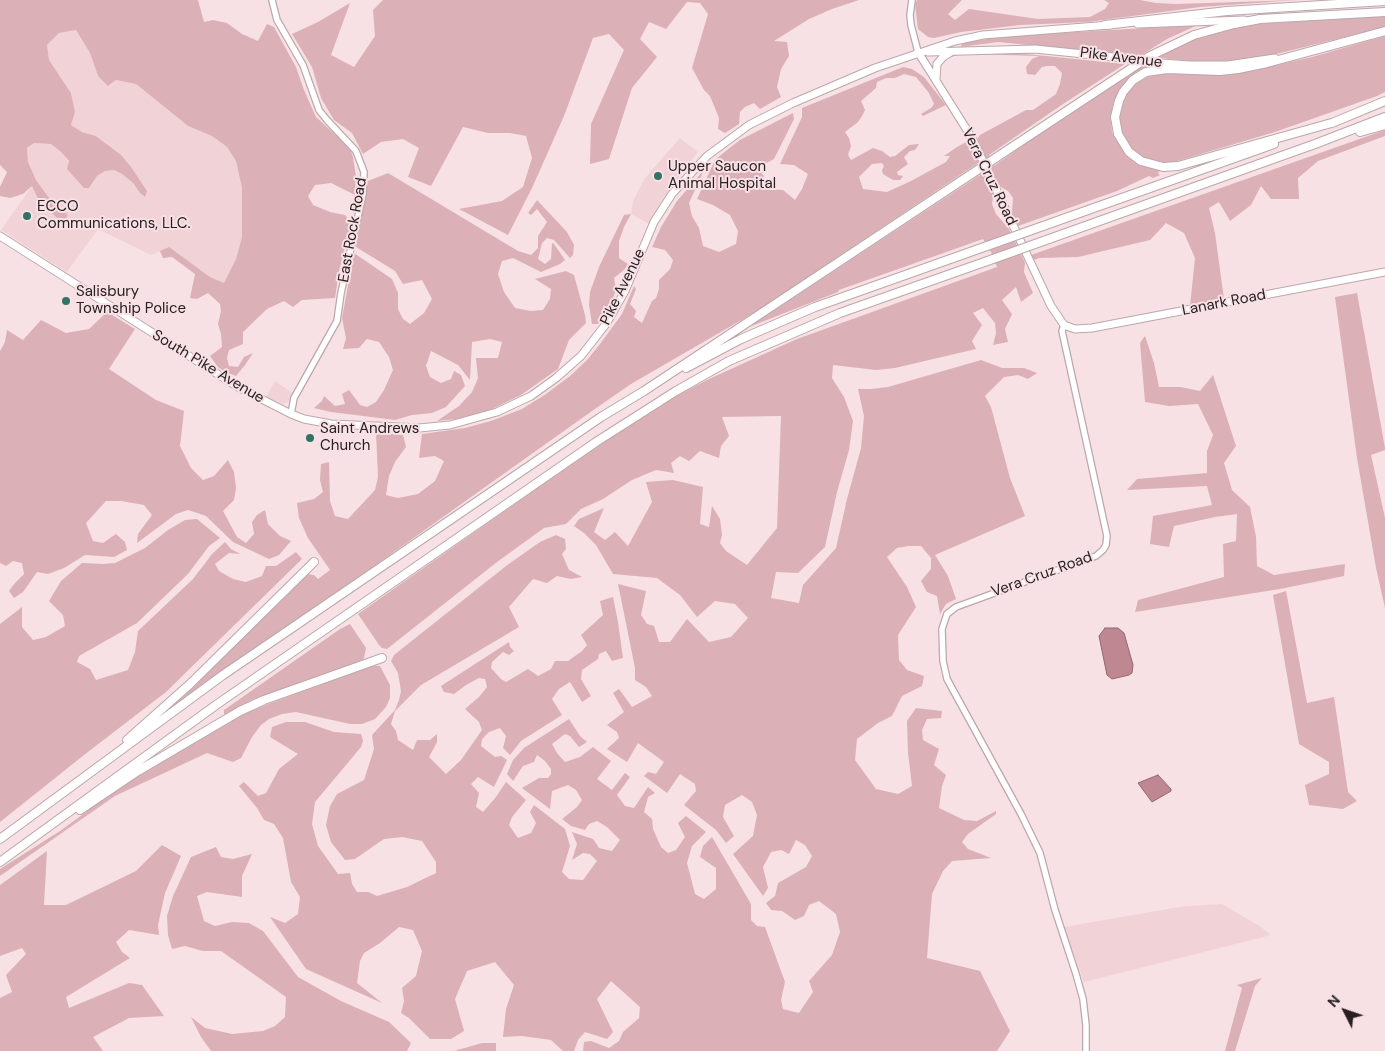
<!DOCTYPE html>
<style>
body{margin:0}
#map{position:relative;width:1385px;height:1051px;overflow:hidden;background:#f7e1e5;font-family:"DM Sans",sans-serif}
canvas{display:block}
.north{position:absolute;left:1320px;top:986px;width:50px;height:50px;-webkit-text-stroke:4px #f7e1e5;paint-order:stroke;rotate:311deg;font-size:14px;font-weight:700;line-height:20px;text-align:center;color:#282022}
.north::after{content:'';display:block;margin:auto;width:18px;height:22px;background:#282022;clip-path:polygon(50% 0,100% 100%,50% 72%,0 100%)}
</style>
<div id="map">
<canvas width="1385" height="1051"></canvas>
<div class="north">N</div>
</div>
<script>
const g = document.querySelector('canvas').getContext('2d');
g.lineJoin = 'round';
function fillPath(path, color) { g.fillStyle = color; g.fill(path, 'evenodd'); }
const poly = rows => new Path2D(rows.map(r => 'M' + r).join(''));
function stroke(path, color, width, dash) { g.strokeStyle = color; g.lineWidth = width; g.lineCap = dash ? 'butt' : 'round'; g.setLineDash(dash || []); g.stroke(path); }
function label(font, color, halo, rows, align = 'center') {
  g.font = font + ' "DM Sans",sans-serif'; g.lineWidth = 4; g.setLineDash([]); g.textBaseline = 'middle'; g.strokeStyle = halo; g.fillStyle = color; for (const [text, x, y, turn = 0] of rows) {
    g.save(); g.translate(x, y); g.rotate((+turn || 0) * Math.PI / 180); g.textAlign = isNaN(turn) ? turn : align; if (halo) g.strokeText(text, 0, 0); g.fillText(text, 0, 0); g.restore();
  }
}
fillPath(poly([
 [76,30,90,53,98,76,109,86,116,80,136,84,188,126,212,136,227,147,236,161,242,188,242,237,236,259,224,284,210,277,169,248,151,255,98,229,67,272,1,230,32,186,39,201,57,218,59,225,67,215,52,202,36,180,28,162,27,148,34,143,51,144,61,152,89,188,97,176,105,171,114,170,122,174,133,183,140,193,144,197,106,143,96,136,82,132,71,125,75,112,71,93,49,60,47,45,59,33],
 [680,138,698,152,661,202,649,224,631,214,633,201,645,178],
 [275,381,293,393,290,400,284,404,266,397],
 [1222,904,1261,927,1271,935,1084,982,1064,927,1185,906]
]), '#f1d3d7');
fillPath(poly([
 [0,0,198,0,204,22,213,20,227,23,242,34,258,41,267,24,274,27,296,67,304,90,316,117,350,148,353,157,356,177,355,195,331,183,315,185,308,196,313,205,330,212,345,215,351,223,339,271,335,298,302,300,293,307,284,301,267,309,243,332,243,344,229,350,227,358,229,366,238,367,244,357,253,353,245,365,236,376,225,372,218,367,210,356,222,347,221,334,218,324,221,311,220,304,208,293,197,299,190,298,195,274,172,257,163,258,160,251,169,247,210,277,224,283,236,259,242,237,242,188,236,161,227,147,212,136,188,126,136,84,116,80,108,86,98,76,90,53,76,30,59,33,47,45,49,60,71,93,75,112,71,125,82,132,96,136,121,155,131,167,147,191,145,197,140,193,133,183,122,174,114,170,105,171,97,176,89,188,84,188,67,169,69,161,61,152,51,144,34,143,27,148,28,162,36,180,52,202,68,215,61,227,59,225,57,218,39,201,32,186,23,194,10,198,0,196,0,187,7,172,0,165],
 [383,0,859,0,832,9,809,19,774,41,787,42,789,56,781,69,777,87,781,97,760,109,754,103,745,107,740,112,739,124,725,133,718,129,719,118,710,96,704,90,692,68,708,14,700,3,687,2,666,29,649,22,640,39,657,57,632,88,609,159,590,164,591,124,624,50,609,34,593,38,564,116,532,188,508,235,459,209,502,201,523,187,532,158,526,136,510,133,488,133,463,127,431,186,408,177,419,148,403,139,381,142,363,154,352,133,334,120,321,98,312,67,292,34,318,22,350,3,331,55,354,67,375,36,373,10],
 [917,0,962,0,948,14,955,20,969,9,1038,19,1090,17,1105,9,1109,3,1104,0,1140,0,1156,3,1176,4,1298,0,1200,7,1088,22,1020,25,961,32,934,38,928,37,918,29,915,4],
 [1385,16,1385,27,1252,60,1206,63,1162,58,1126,81,1118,92,1113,104,1111,120,1112,132,1122,149,1137,163,1160,170,1158,173,1160,175,1153,178,1149,176,1117,191,1018,226,1012,212,1013,198,1008,191,999,186,977,139,980,135,1026,110,1033,110,1056,94,1060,84,1062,73,1055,66,1047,66,1042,67,1035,75,1027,74,1026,67,1032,59,1039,56,971,54,958,55,948,58,941,65,939,76,939,67,941,62,951,56,960,54,1026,54,1125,64,1063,104,989,155,994,166,1053,124,1159,55,1195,38,1229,29,1255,24],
 [1198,25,1167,39,1140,56,998,42,961,47,962,43,1006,36],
 [1385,36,1385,92,1377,96,1275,132,1174,162,1157,162,1147,160,1135,152,1128,145,1122,133,1119,117,1120,107,1124,96,1136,83,1150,75,1162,73,1215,75,1245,72,1312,57],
 [903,67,912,69,924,77,946,105,923,116,921,114,931,108,934,104,929,93,916,77,904,74,895,78,886,78,877,82,876,88,861,101,865,110,862,116,858,122,845,132,849,138,851,146,848,155,851,160,873,148,882,151,890,157,895,156,909,145,919,144,915,150,910,151,904,157,908,164,897,172,898,175,903,176,900,180,893,180,883,174,882,170,884,166,882,163,872,164,859,177,863,189,887,192,911,181,946,162,950,156,944,156,957,147,970,140,994,191,992,204,996,214,1009,229,1023,258,1025,263,1024,272,1033,293,1021,302,1016,287,1002,300,1012,314,1005,329,1008,342,993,345,996,333,995,323,983,308,973,313,982,325,972,341,976,349,895,368,876,370,833,365,832,378,844,397,853,421,849,450,837,492,825,547,798,573,776,572,771,598,799,603,803,585,836,548,847,499,861,448,864,416,858,389,871,389,888,387,981,360,1002,368,1024,368,1037,373,1028,379,1018,375,1004,377,985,396,991,407,1010,478,1025,516,935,555,948,576,956,599,946,604,940,614,937,596,927,592,921,581,931,569,931,558,921,546,909,546,897,548,887,557,907,587,916,607,898,635,899,660,907,670,924,676,922,686,902,696,892,716,878,723,857,739,855,760,876,789,898,794,912,786,908,753,907,721,916,708,942,711,941,718,927,719,922,730,923,740,939,749,934,765,946,775,942,786,939,808,964,820,977,821,996,811,996,814,968,834,962,842,968,849,991,858,952,861,943,871,932,894,927,958,980,971,1010,1031,997,1051,583,1051,584,1042,591,1041,609,1048,619,1041,623,1032,639,1018,640,1007,611,981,597,999,613,1032,607,1039,585,1032,578,1040,574,1051,563,1051,551,1040,522,1036,503,1037,506,1009,514,985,495,962,467,971,455,999,464,1031,451,1039,430,1039,409,1018,401,1013,404,1001,402,988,416,976,422,951,413,930,399,927,380,943,364,953,360,961,357,983,382,1003,306,969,270,917,285,923,298,914,300,897,291,882,283,838,274,824,264,820,257,808,239,786,244,782,258,796,266,793,279,769,298,754,270,737,272,727,286,722,305,722,334,732,361,734,363,741,361,747,315,802,312,824,318,846,338,874,350,873,352,884,357,892,368,892,377,896,407,887,436,873,436,862,422,841,402,837,384,839,355,859,345,860,331,842,326,825,330,806,337,794,364,780,374,749,372,735,395,710,399,700,401,691,398,673,391,661,394,655,506,566,540,542,556,535,565,539,566,549,562,554,569,570,582,577,571,579,557,576,547,583,533,579,509,607,519,627,421,685,395,711,391,724,396,731,398,740,413,750,417,740,430,740,437,734,437,742,429,757,446,774,461,760,482,730,479,722,465,709,479,697,487,687,485,679,479,678,466,685,454,694,444,692,441,686,509,642,510,647,514,651,509,655,503,652,492,662,491,668,501,679,506,682,528,669,538,676,551,669,555,661,568,661,582,651,587,645,581,635,603,615,600,601,613,597,618,622,623,658,612,661,606,651,599,654,598,659,582,670,581,679,591,696,582,702,570,682,559,689,552,699,562,715,521,741,510,755,503,748,506,736,500,728,489,732,482,739,481,746,495,757,501,756,507,760,494,787,478,777,471,784,479,793,476,807,483,812,496,797,506,782,526,800,512,817,509,825,518,838,531,833,536,823,530,812,534,805,565,829,570,846,562,872,569,879,583,880,597,861,590,854,583,853,572,860,577,844,572,832,593,839,599,848,612,851,620,840,607,827,597,821,589,824,585,830,571,826,562,819,577,807,582,800,576,790,568,785,552,791,550,809,522,788,539,778,548,778,551,774,551,769,545,761,537,755,534,762,523,766,513,781,507,774,513,760,524,748,569,719,580,736,587,742,579,747,570,736,565,734,552,744,557,753,565,762,580,757,593,747,611,761,597,779,612,790,625,773,630,777,617,795,625,806,634,808,648,787,655,793,648,797,644,812,652,819,653,829,661,847,668,853,676,850,685,837,678,823,686,816,706,832,692,846,687,863,695,894,704,899,716,889,716,868,700,857,703,846,712,837,751,904,751,920,757,926,765,927,785,982,781,1000,783,1009,799,1013,813,992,809,981,832,955,840,932,836,914,819,901,809,905,804,916,795,920,782,911,771,910,766,903,775,896,778,883,806,867,812,856,805,845,796,840,789,854,781,850,771,852,763,867,768,888,763,896,733,854,753,836,757,815,752,802,742,795,725,805,723,817,734,836,726,843,716,830,684,805,696,791,695,784,680,774,667,793,644,776,648,772,656,774,664,762,638,743,627,762,607,749,619,738,617,732,607,725,624,712,613,693,619,689,632,707,652,696,646,687,635,680,635,668,618,584,646,591,641,615,647,624,654,626,659,642,670,642,687,619,709,642,731,637,748,618,735,604,715,601,697,617,680,595,657,578,613,574,596,545,584,533,574,526,579,519,604,508,594,532,605,540,615,532,628,546,652,502,646,482,673,480,703,487,700,524,709,527,712,506,720,519,722,535,720,543,726,551,747,565,777,528,781,416,722,417,729,436,721,446,719,458,700,451,689,461,680,456,671,463,674,473,656,470,632,480,603,499,581,509,566,524,544,528,497,562,387,649,382,648,379,645,358,614,580,458,670,399,709,379,797,339,997,267,991,252,983,239,839,290,838,292,749,327,983,173,978,163,757,311,631,384,592,411,162,717,161,716,187,692,302,577,307,574,314,575,318,579,330,570,308,538,299,518,297,503,314,499,323,492,320,480,321,464,329,462,330,501,335,516,348,519,375,490,378,477,376,433,403,435,406,447,395,462,389,476,386,495,398,498,418,494,435,481,444,461,435,456,419,458,422,434,465,428,491,421,522,409,546,394,570,376,587,360,600,344,622,314,634,286,636,289,630,304,636,311,634,317,642,323,652,301,656,298,659,289,659,280,670,269,673,260,665,250,652,247,661,227,677,201,704,170,689,203,692,216,699,228,703,246,719,252,736,244,738,231,730,215,713,205,697,199,715,160,727,150,740,140,793,113,794,119,774,159,757,168,764,176,762,182,764,189,783,190,795,200,802,189,808,174,794,165,780,164,802,117,802,108],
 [1385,130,1385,136,1318,161,1298,178,1299,199,1271,199,1261,186,1251,205,1230,221,1219,202,1209,208,1215,233,1224,299,1190,306,1195,258,1184,233,1166,223,1150,240,1078,257,1039,258,1034,260,1031,255],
 [388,173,518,251,531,255,538,248,538,236,547,222,537,209,531,215,528,213,537,200,567,232,574,245,573,255,570,258,554,240,547,238,542,243,538,259,545,264,551,259,552,243,554,244,565,260,560,264,541,272,513,258,502,261,498,274,504,292,515,308,531,311,543,310,550,299,551,289,535,279,566,271,574,275,585,315,586,323,569,340,558,369,521,395,492,409,465,418,437,421,459,406,472,392,478,378,476,358,498,358,502,342,490,339,472,342,470,380,458,365,431,351,426,366,430,377,441,383,451,379,454,371,461,375,465,386,446,407,432,413,412,415,395,420,331,412,314,408,322,401,324,396,335,406,345,404,342,394,349,390,360,405,367,407,376,402,384,390,393,370,389,357,379,342,367,339,359,348,343,349,346,338,342,318,354,253,392,279,398,293,398,309,403,319,410,324,424,313,432,299,422,280,403,284,395,271,356,247,368,181],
 [631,214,624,227,619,241,619,258,628,264,625,269,614,278,616,290,611,303,598,324,592,324,589,305,590,292,599,267,624,215],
 [1357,293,1385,448,1385,450,1371,455,1385,518,1385,608,1376,568,1357,458,1335,297],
 [107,312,135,329,109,369,156,400,184,411,180,446,191,468,203,480,214,476,228,460,234,472,236,488,234,500,223,511,237,537,246,543,254,534,252,522,257,515,265,510,268,524,280,536,291,541,279,555,269,559,233,542,206,516,188,510,176,514,137,543,138,534,152,515,144,505,121,501,106,501,86,523,93,541,103,543,116,534,125,542,127,550,114,557,85,555,64,568,48,574,37,572,23,592,14,598,9,591,14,584,24,574,22,563,13,561,6,566,0,563,0,351,5,342,7,330,23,340,41,320,66,333,89,329],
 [1145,336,1154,363,1159,387,1181,387,1200,391,1213,375,1236,446,1224,463,1232,490,1250,507,1256,537,1257,566,1274,575,1345,564,1344,576,1280,589,1135,612,1138,600,1224,577,1223,544,1236,541,1237,514,1215,517,1174,526,1169,547,1150,544,1153,516,1212,505,1207,486,1127,490,1137,479,1207,473,1207,451,1213,435,1198,404,1169,406,1145,402,1140,343],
 [197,519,220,538,209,546,188,574,137,623,79,656,77,662,90,669,96,680,128,670,135,652,138,631,193,579,212,554,225,542,231,549,240,554,229,553,215,564,219,571,233,579,246,582,262,576,266,566,276,566,296,552,302,559,166,692,84,755,0,822,0,624,22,607,22,627,33,640,46,637,65,626,63,615,49,601,61,581,82,563,103,564,115,563,145,548,168,530,185,520],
 [1286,591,1307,703,1334,697,1348,792,1357,801,1343,809,1309,805,1305,785,1329,774,1329,762,1299,744,1273,595],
 [350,624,366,648,364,658,362,661,252,700,224,715,224,710,340,629],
 [371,666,380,666,390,685,390,698,386,707,375,719,362,724,350,724,296,712,282,714,269,719,261,725,252,737,241,758,233,762,207,753,115,796,0,876,0,869,60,831,116,790,239,715],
 [162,845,181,856,165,893,158,925,159,935,129,930,116,942,122,952,130,958,66,997,69,1008,129,983,142,985,164,1016,129,1018,93,1037,103,1051,0,1051,0,998,12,992,6,975,26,954,22,948,0,956,0,885,47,851,44,905,66,905,136,871],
 [216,847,221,857,233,859,252,854,242,876,242,897,207,892,197,896,204,921,215,926,232,922,249,923,263,931,298,977,341,1001,389,1022,411,1043,407,1051,211,1051,201,1037,191,1017,205,1028,232,1034,263,1031,275,1026,285,1017,286,997,221,951,203,951,185,946,172,949,168,935,167,916,173,896,191,857],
 [1262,978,1255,986,1235,1051,1225,1051,1242,988,1237,985],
 [482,1043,496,1043,496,1051,454,1051]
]), '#dcb0b7');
const water = poly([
 [1105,628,1118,628,1124,633,1133,665,1132,673,1129,675,1112,679,1107,675,1099,636,1105,628],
 [1158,775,1171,789,1171,791,1152,802,1138,783,1158,775]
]);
fillPath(water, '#be8791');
stroke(water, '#916870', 1);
const minor = poly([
 [272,0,277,20,303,65,319,110,327,120,356,151,364,172,363,194,341,293,337,321,294,398,291,414],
 [912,0,910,15,911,25,918,52],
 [1064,325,1062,331,1107,536,1106,545,1103,550,1096,556,956,607,947,614,942,629,943,661,947,679,1021,814,1040,853,1055,910,1076,974,1083,999,1086,1025,1086,1051]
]);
const major = poly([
 [1138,24,1244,20],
 [918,52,972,138,1051,306,1064,325,1075,329,1092,328,1385,272],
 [928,52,1035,49,1123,58],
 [1161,63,1190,65,1228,65,1275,58],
 [936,79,937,64,943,57,951,52],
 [0,236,238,387,291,414,304,419,331,424,419,428,450,425,497,412,531,396,556,378,581,356,606,324,625,291,654,222,672,194,707,156,749,125,793,103,875,68,955,41,983,35,1110,25]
]);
const highway = poly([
 [1105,25,1227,11,1385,1],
 [1335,122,1178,166,1163,167,1141,161,1129,152,1118,134,1115,117,1119,101,1123,92,1133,80,1146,72,1167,69,1220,71,1238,69,1267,63,1385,31],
 [1332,123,1385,101],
 [1360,132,1385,125],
 [997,157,1150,56,1194,35,1234,24,1260,19,1385,12],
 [1043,226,1274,144],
 [1049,239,1315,144,1385,117],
 [686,368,741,339,815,307,987,246],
 [127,740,190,684,314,562],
 [80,810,138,771,240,711,264,700,382,658],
 [0,839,223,675,601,417,644,391,973,173],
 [0,862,216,705,596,442,676,391,729,361,840,313,993,259]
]);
stroke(minor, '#bca7aa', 8);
stroke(major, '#bca7aa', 9);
stroke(highway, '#bca7aa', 10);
stroke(minor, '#fff', 5.5);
stroke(major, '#fff', 7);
stroke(highway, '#fff', 8);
const majorBridge = poly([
 [1123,58,1161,63]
]);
const highwayBridge = poly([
 [973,173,997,157],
 [987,246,1043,226],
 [993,259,1049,239]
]);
stroke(majorBridge, '#bca7aa', 9, []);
stroke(highwayBridge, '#bca7aa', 10, []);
stroke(majorBridge, '#fff', 7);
stroke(highwayBridge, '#fff', 8);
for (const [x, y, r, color] of [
 [658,176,5,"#317364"],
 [27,216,5,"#317364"],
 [66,301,5,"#317364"],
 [310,438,5,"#317364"]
]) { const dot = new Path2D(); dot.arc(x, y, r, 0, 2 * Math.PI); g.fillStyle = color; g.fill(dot); stroke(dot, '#f7e1e5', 2); }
label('15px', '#282022', '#f7e1e5', [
 ["Pike Avenue",1121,58,7],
 ["Vera Cruz Road",989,177,64],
 ["East Rock Road",353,230,-80],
 ["Pike Avenue",623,287,-64],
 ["Lanark Road",1224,303,-11],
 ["South Pike Avenue",208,367,31],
 ["Vera Cruz Road",1042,575,-20]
]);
label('15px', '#282022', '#f7e1e5', [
 ["Upper Saucon",668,167],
 ["Animal Hospital",668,184],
 ["ECCO",37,207],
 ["Communications, LLC.",37,224],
 ["Salisbury",76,292],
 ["Township Police",76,309],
 ["Saint Andrews",320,429],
 ["Church",320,446]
], 'left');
</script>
